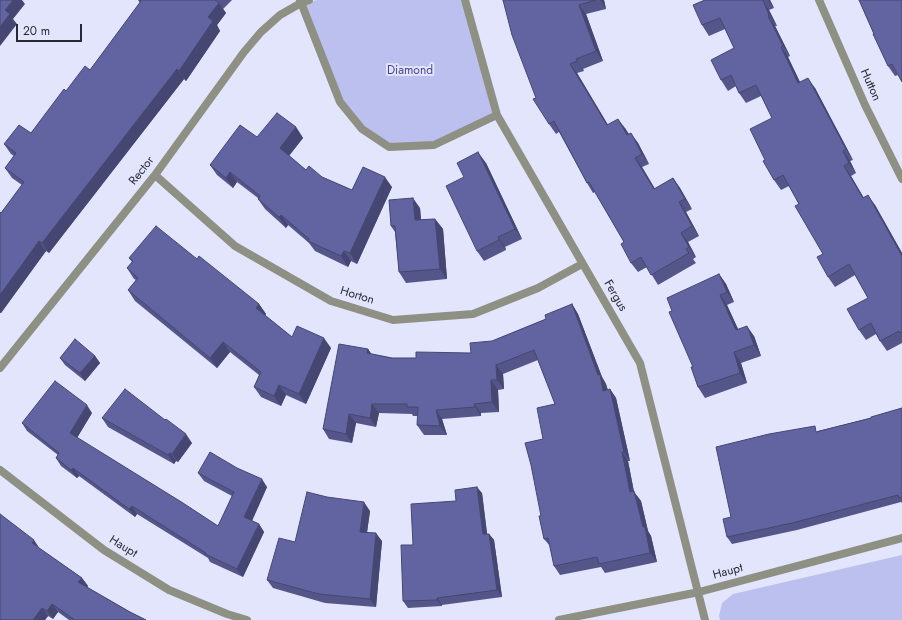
<!DOCTYPE html>
<style>
body{margin:0}
#map{position:relative;width:902px;height:620px;overflow:hidden;background:#e3e5fc;font-family:Jost,sans-serif}
canvas{display:block}
.scale{position:absolute;left:16px;top:24px;width:66px;height:18px;box-sizing:border-box;border:2px solid #282934;border-top:0;padding-left:5px;font-size:12px;line-height:14px;white-space:nowrap;color:#282934;-webkit-text-stroke:3px #e3e5fc;paint-order:stroke}
</style>
<div id="map">
<canvas width="902" height="620"></canvas>
<div class="scale">20 m</div>
</div>
<script>
const g = document.querySelector('canvas').getContext('2d');
g.lineJoin = 'round';
function fillPath(path, color) { g.fillStyle = color; g.fill(path, 'evenodd'); }
const poly = rows => new Path2D(rows.map(r => 'M' + r).join(''));
function stroke(path, color, width, dash) { g.strokeStyle = color; g.lineWidth = width; g.lineCap = dash ? 'butt' : 'round'; g.setLineDash(dash || []); g.stroke(path); }
function label(font, color, halo, rows, align = 'center') {
  g.font = font + ' Jost,sans-serif'; g.lineWidth = 4; g.setLineDash([]); g.textBaseline = 'middle'; g.strokeStyle = halo; g.fillStyle = color; for (const [text, x, y, turn = 0] of rows) {
    g.save(); g.translate(x, y); g.rotate((+turn || 0) * Math.PI / 180); g.textAlign = isNaN(turn) ? turn : align; if (halo) g.strokeText(text, 0, 0); g.fillText(text, 0, 0); g.restore();
  }
}
fillPath(poly([
 [317,0,464,0,495,114,433,143,389,144,363,126,342,100,304,4],
 [902,555,902,620,720,620,719,616,722,603,733,594]
]), '#bcc0ef');
stroke(poly([
 [300,0,340,102,362,129,389,147,434,145,497,115],
 [465,0,497,115,640,363,705,620],
 [819,0,865,105,902,179],
 [155,175,235,246,331,301,393,320,473,314,538,288,582,264],
 [0,368,155,175,244,52,261,32,280,15,301,3,309,0],
 [0,470,104,550,169,590,227,614,247,620],
 [559,620,699,592,902,538]
]), '#8e9084', 8);
fillPath(poly([
 [138,0,232,0,223,9,226,13,217,25,220,31,186,81,184,79,49,253,46,251,1,313,0,313,0,212,1,213,22,185,12,178,5,168,14,156,11,154,4,144,31,133,66,91,90,70,140,3],
 [503,0,604,0,606,9,586,14,603,61,583,69,584,71,577,73,608,125,625,128,629,134,638,143,649,164,642,167,655,189,673,178,680,188,692,209,686,212,699,236,688,242,696,257,693,259,696,263,658,285,647,267,638,272,631,263,624,242,595,192,593,193,587,183,559,132,556,134,549,124],
 [705,0,770,0,774,8,769,10,777,26,775,26,790,56,788,57,800,82,815,88,853,160,850,161,856,173,851,176,864,198,875,205,902,253,902,343,887,351,880,341,876,334,866,340,859,330,868,298,855,275,835,287,828,277,823,254,799,204,789,186,781,190,774,180,765,160,772,118,761,96,746,103,739,93,736,86,728,91,721,80,734,48,725,29,709,36,702,25],
 [859,0,898,75,895,76,888,66],
 [296,127,303,138,289,156,306,170,352,190,392,187,357,264,351,261,348,267,315,251,309,243,288,225,286,228,265,209,258,199,258,198,237,182,233,188,217,175,210,165,257,137],
 [486,163,522,239,505,247,506,250,484,261,477,251],
 [420,208,421,220,435,219,443,229,447,279,406,283,399,272,395,232,391,226],
 [129,258,197,259,259,304,266,314,265,315,292,337,331,348,306,404,286,395,281,406,261,397,254,387,259,375,230,352,217,368,135,301,128,290,136,280,134,279,127,268,132,262],
 [719,274,726,284,734,302,727,305,738,329,754,336,761,356,741,363,747,383,705,398,698,387,693,367,672,311],
 [572,304,578,314,602,377,606,384,608,390,610,389,616,398,630,461,628,461,634,492,641,501,648,531,651,536,657,562,605,573,601,567,560,575,554,566,550,546,544,539,541,516,543,439,555,404,538,360,503,374,504,389,498,390,499,412,481,413,481,416,442,419,447,435,424,435,417,425,418,416,413,416,412,414,379,413,376,427,356,423,352,443,329,439,323,429,368,349,371,354,392,358,416,358,471,353,492,341,546,319],
 [95,356,100,363,85,381,65,365,60,358],
 [902,408,902,503,901,502,797,530,732,544,727,537,731,517,818,431,871,418],
 [92,413,77,438,218,526,232,496,204,481,198,473,267,487,252,521,259,524,264,532,243,577,210,562,208,558,137,514,135,517,79,476,77,478,61,466,56,458,58,455,27,431,22,423],
 [102,418,192,443,178,462,176,461,174,464,108,427],
 [482,493,487,534,489,534,494,540,502,597,442,605,442,606,408,608,403,601,413,545,456,501],
 [370,511,367,532,382,541,376,607,325,603,273,588,267,580,295,542],
 [39,548,82,578,88,586,87,587,130,612,146,620,69,620,58,612,53,619,48,616,45,620,0,620]
]), '#54568a');
fillPath(poly([
 [13,0,22,0,25,4,13,19,17,24,0,46,0,27,5,10],
 [600,0,604,0,606,9],
 [762,0,769,10,777,26,769,15],
 [768,0,770,0,774,8],
 [219,3,226,13,217,25,220,31,186,81,179,71,208,17],
 [579,5,586,14,603,61,596,51],
 [768,16,775,26,790,56,783,46],
 [781,47,788,57,805,93,798,83],
 [576,59,583,69,584,71,577,61],
 [570,64,577,73,614,135,607,125],
 [177,69,184,79,49,253,42,243],
 [808,78,815,88,853,160,846,149],
 [618,119,625,128,634,145,627,135],
 [296,127,303,138,287,158,280,148],
 [631,133,638,143,649,164,642,154],
 [843,151,850,161,856,173,849,163],
 [478,152,486,163,522,239,515,229],
 [635,158,642,167,661,199,654,189],
 [844,166,851,176,870,209,863,198],
 [230,172,237,182,233,188,226,178],
 [385,177,392,187,357,264,350,253],
 [673,178,680,188,692,209,685,199],
 [868,195,875,205,902,253,902,256],
 [413,198,420,208,422,231,415,220],
 [679,202,686,212,699,236,692,226],
 [281,215,288,225,286,228,279,217],
 [435,219,443,229,447,279,440,269],
 [681,233,688,242,696,257,689,247],
 [498,237,505,247,506,250,499,240],
 [39,241,46,251,1,313,0,312,0,295],
 [344,251,351,261,348,267,341,256],
 [719,274,726,284,734,302,727,292],
 [720,295,727,305,743,340,736,330],
 [259,304,266,314,263,318,256,308],
 [572,304,578,314,602,377,606,384,610,400,603,391,598,375],
 [747,326,754,336,761,356,754,345],
 [324,338,331,348,306,404,299,394],
 [223,342,230,352,217,368,210,358],
 [368,349,375,359,367,353],
 [734,352,741,363,747,383,740,373],
 [95,356,100,363,85,381,80,373],
 [496,365,503,374,504,389,497,380],
 [491,380,498,390,499,412,492,402],
 [279,385,286,395,281,406,274,396],
 [610,389,616,398,630,461,624,452],
 [372,404,379,413,376,427,370,418],
 [474,404,481,413,481,416,475,407],
 [87,405,92,413,75,441,70,433],
 [436,410,442,419,447,435,440,426],
 [349,414,356,423,352,443,346,434],
 [186,434,192,443,178,462,172,454],
 [622,452,628,461,634,492,641,501,648,531,651,536,657,562,650,553,643,527,630,492],
 [170,453,176,461,174,464,168,455],
 [73,468,79,476,77,478,71,470],
 [262,479,267,487,250,525,244,517],
 [477,487,482,493,488,541,483,534],
 [364,502,370,511,366,540,360,532],
 [132,506,137,514,135,517,129,509],
 [259,524,264,532,243,577,237,569],
 [376,533,382,541,376,607,370,599],
 [489,534,494,540,502,597,497,590],
 [34,540,40,549,32,543],
 [82,578,88,586,84,591,78,582],
 [437,598,442,605,442,606,437,600],
 [52,604,58,612,53,619,47,611],
 [42,608,48,616,45,620,33,620]
]), '#454671');
const building = poly([
 [0,0,13,0,5,10,10,14,0,27,0,0],
 [140,0,215,0,219,3,208,17,213,21,179,71,177,69,42,243,39,241,0,295,0,212,1,213,24,182,5,168,16,153,4,144,19,125,31,133,64,89,66,91,85,66,90,70,141,1,140,0],
 [503,0,596,0,579,5,596,51,576,59,577,61,570,64,607,125,618,119,627,135,631,133,642,154,635,158,654,189,673,178,685,199,679,202,692,226,681,233,689,247,686,249,689,253,651,275,641,257,631,263,621,244,624,242,589,182,587,183,554,121,549,124,533,99,536,98,512,35,503,0],
 [705,0,763,0,769,15,768,16,783,46,781,47,798,83,808,78,846,149,843,151,849,163,844,166,863,198,868,195,902,256,902,332,900,333,899,331,880,341,871,323,859,330,847,309,868,298,849,264,828,277,817,257,823,254,795,206,799,204,783,175,774,180,763,161,765,160,750,129,772,118,756,85,739,93,731,75,721,80,711,60,734,48,720,18,702,25,693,5,705,0],
 [859,0,902,0,902,82,892,64,888,66,873,34,874,34,859,0],
 [277,113,296,127,280,148,306,170,309,166,322,177,352,190,363,167,385,177,350,253,344,251,341,256,308,241,309,239,281,215,279,217,258,199,260,196,230,172,226,178,210,165,240,125,257,137,277,113],
 [478,152,515,229,498,237,499,240,477,251,446,186,464,177,457,163,478,152],
 [413,198,415,220,435,219,440,269,399,272,395,226,391,226,389,200,413,198],
 [156,226,197,259,199,256,259,304,256,308,292,337,297,326,324,338,299,394,279,385,274,396,254,387,261,372,223,342,210,358,128,290,138,278,127,268,133,261,129,258,156,226],
 [719,274,727,292,720,295,736,330,747,326,754,345,734,352,740,373,698,387,691,367,693,367,669,312,672,311,667,298,719,274],
 [572,304,598,375,600,374,603,391,610,389,624,452,622,452,630,492,634,491,643,527,645,527,650,553,599,564,597,557,554,566,548,538,544,539,539,516,541,516,531,465,525,443,543,439,537,408,555,404,534,350,496,365,497,380,491,380,492,402,474,404,475,407,436,410,440,426,417,425,418,407,407,407,407,404,372,404,370,418,349,414,346,434,323,429,339,344,368,349,367,353,392,358,416,358,416,352,471,353,470,343,492,341,546,319,545,315,572,304],
 [75,339,95,356,80,373,60,358,75,339],
 [55,381,87,405,70,433,183,503,218,526,234,492,198,473,210,452,237,468,262,479,244,517,259,524,237,569,205,554,206,553,132,506,129,509,73,468,71,470,56,458,59,453,22,423,55,381],
 [125,389,165,420,166,419,186,434,172,454,170,453,168,455,102,418,125,389],
 [902,408,902,497,899,498,898,495,792,523,727,537,723,519,731,517,716,447,769,434,815,426,816,432,871,418,871,417,902,408],
 [477,487,483,534,489,534,497,590,437,598,437,600,403,601,401,545,413,545,411,504,456,501,455,490,477,487],
 [307,492,327,497,364,502,360,532,376,533,370,599,319,594,267,580,279,538,295,542,307,492],
 [0,514,34,540,32,543,82,578,78,582,130,612,146,620,75,620,52,604,47,611,42,608,33,620,0,620,0,514]
]);
fillPath(building, '#6264a1');
stroke(building, '#454671', 1);
label('12px', '#474593', '#e3e5fc', [
 ["Diamond",410,71]
]);
label('12px', '#282934', '#e3e5fc', [
 ["Hutton",870,85,66],
 ["Rector",142,171,-52],
 ["Horton",357,296,17],
 ["Fergus",615,296,60],
 ["Haupt",123,547,32],
 ["Haupt",728,572,-15]
]);
</script>
